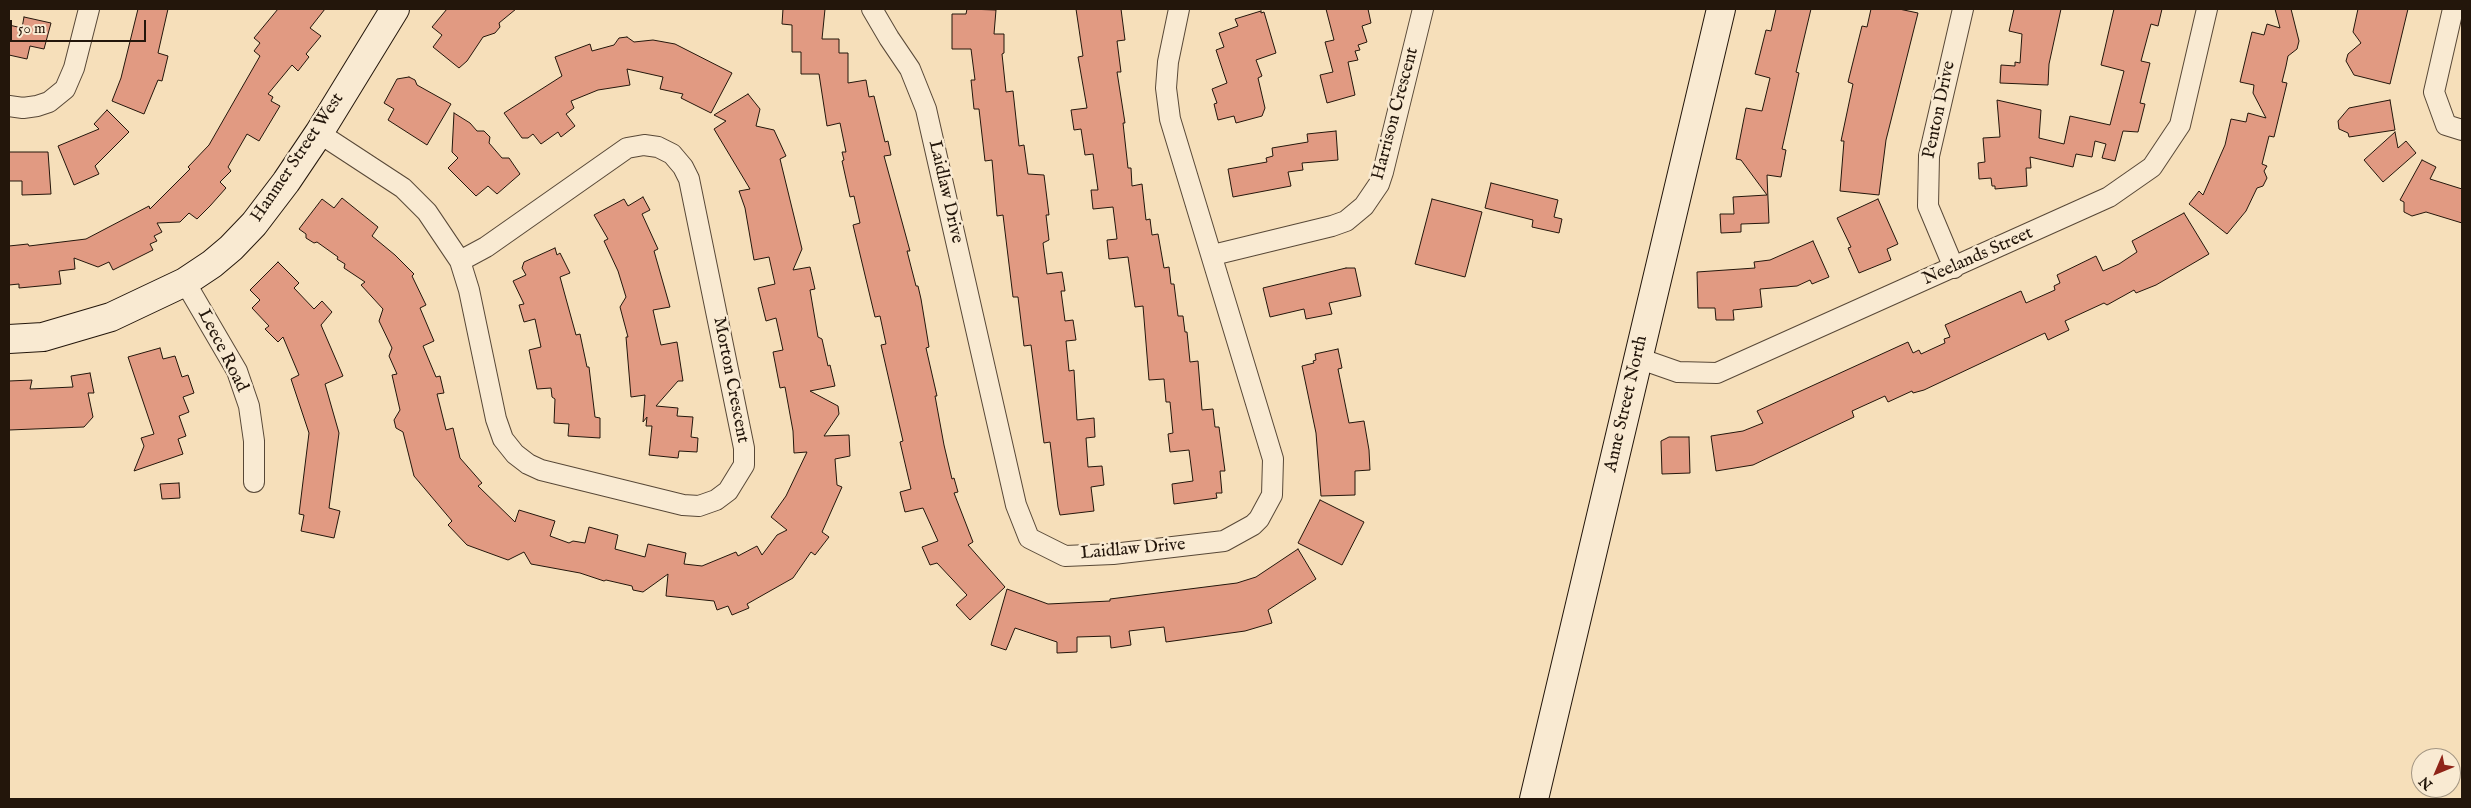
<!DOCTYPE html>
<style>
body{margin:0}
#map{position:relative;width:2471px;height:808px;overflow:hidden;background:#f6dfba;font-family:"IM FELL English",serif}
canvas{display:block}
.frame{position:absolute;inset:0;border:10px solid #23160b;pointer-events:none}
.north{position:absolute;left:2411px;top:748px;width:50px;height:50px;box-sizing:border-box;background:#f9ead2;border:1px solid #a39582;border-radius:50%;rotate:225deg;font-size:14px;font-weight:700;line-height:20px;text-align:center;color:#23160b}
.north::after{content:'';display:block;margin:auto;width:18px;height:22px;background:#8f2418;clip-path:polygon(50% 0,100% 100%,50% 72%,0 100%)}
.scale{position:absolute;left:10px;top:20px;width:136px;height:22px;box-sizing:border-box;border:2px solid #23160b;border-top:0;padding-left:6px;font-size:15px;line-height:18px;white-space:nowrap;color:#23160b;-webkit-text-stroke:4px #f9ead2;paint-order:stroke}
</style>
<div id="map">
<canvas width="2471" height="808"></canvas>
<div class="frame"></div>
<div class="north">N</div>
<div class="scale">50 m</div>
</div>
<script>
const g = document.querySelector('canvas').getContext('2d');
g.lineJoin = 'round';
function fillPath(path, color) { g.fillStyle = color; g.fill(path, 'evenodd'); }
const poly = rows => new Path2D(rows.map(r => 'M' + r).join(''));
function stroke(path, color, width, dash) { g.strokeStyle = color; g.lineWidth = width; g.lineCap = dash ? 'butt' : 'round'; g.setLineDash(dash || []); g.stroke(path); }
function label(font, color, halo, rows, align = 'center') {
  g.font = font + ' "IM FELL English",serif'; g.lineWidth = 5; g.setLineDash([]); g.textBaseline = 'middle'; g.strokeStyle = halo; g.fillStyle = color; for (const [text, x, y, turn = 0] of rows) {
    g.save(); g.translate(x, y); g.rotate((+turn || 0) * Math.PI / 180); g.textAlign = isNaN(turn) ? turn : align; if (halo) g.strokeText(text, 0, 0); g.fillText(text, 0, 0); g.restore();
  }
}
const building = poly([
 [138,9,168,9,158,53,168,56,162,81,158,80,144,114,112,101,121,78,138,9],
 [278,9,325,9,310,28,321,36,306,54,309,57,298,71,292,65,268,94,273,97,271,101,280,106,259,141,247,134,228,167,231,171,220,182,226,188,210,206,197,219,189,213,180,222,157,223,162,232,154,236,157,241,150,244,153,250,113,270,109,262,98,267,74,258,75,269,59,271,61,284,19,288,19,284,9,285,9,246,28,244,29,246,86,239,149,206,150,209,190,169,188,167,209,145,260,56,254,51,260,43,254,38,278,9],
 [447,9,516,9,499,23,500,27,495,33,483,37,467,61,459,68,433,47,442,35,432,27,447,9],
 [783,9,825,9,822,39,839,39,839,53,848,53,848,83,866,80,869,97,874,96,885,142,888,141,891,155,884,156,910,251,907,251,916,286,918,286,921,299,929,347,926,348,937,396,935,396,944,445,952,479,954,478,958,492,954,493,973,542,968,545,1005,587,970,620,956,605,967,595,937,563,930,565,922,547,938,541,923,508,905,512,900,492,911,489,900,442,903,441,881,345,886,344,880,316,875,317,853,225,860,223,854,196,850,197,842,161,844,160,842,152,846,152,840,123,827,126,819,74,801,74,801,52,792,52,792,25,782,24,783,9],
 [967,9,996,10,994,34,1004,34,1004,53,1002,54,1006,92,1013,91,1019,146,1024,145,1028,174,1044,175,1049,215,1046,215,1049,240,1043,243,1047,274,1062,272,1065,291,1061,291,1065,321,1073,320,1076,340,1066,341,1069,371,1074,370,1077,420,1094,418,1095,437,1086,438,1088,467,1102,466,1104,485,1091,487,1094,511,1060,515,1058,507,1050,442,1044,443,1031,345,1024,346,1018,297,1013,297,1003,215,997,216,992,160,985,161,979,109,974,109,971,80,975,80,971,49,952,49,952,14,966,14,967,9],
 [1076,9,1121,9,1125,40,1117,41,1121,72,1117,72,1125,123,1123,123,1128,168,1131,168,1132,186,1142,184,1146,220,1150,219,1152,235,1158,234,1164,268,1169,267,1171,284,1174,284,1178,316,1183,316,1185,332,1187,332,1190,362,1198,361,1202,410,1213,409,1215,427,1219,427,1225,471,1220,471,1222,493,1216,493,1217,498,1174,504,1172,484,1193,481,1189,450,1170,452,1168,434,1173,433,1170,402,1166,402,1164,379,1149,380,1143,306,1135,307,1128,257,1109,259,1107,240,1117,239,1113,207,1093,209,1091,190,1098,190,1093,154,1085,155,1081,129,1074,130,1071,110,1087,108,1078,57,1083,56,1076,9],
 [1326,9,1368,9,1371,23,1362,26,1367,42,1358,45,1360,50,1355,51,1358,60,1348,62,1355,95,1327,103,1320,75,1333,72,1325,42,1334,40,1326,9],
 [1776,9,1811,9,1796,72,1799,73,1782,149,1786,150,1781,177,1767,175,1769,223,1741,224,1741,232,1721,233,1720,214,1734,214,1733,197,1767,195,1741,160,1736,159,1746,108,1762,111,1770,78,1755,74,1766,30,1771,31,1776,9],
 [1871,9,1899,9,1918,13,1886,140,1879,195,1840,191,1844,141,1841,141,1853,84,1848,82,1862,26,1867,27,1871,9],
 [2014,9,2061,9,2049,64,2048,85,2000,83,2001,65,2015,66,2015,62,2020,63,2022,34,2009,31,2014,9],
 [2114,9,2162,9,2158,26,2151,24,2141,61,2150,63,2140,103,2145,104,2138,132,2123,131,2115,161,2102,158,2106,144,2095,141,2092,157,2076,154,2073,167,2030,157,2031,168,2026,168,2027,186,1995,189,1995,186,1992,186,1991,178,1979,179,1978,163,1985,162,1983,138,2000,137,1997,100,2041,110,2039,138,2064,144,2070,116,2110,125,2124,71,2101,65,2114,9],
 [2275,9,2291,9,2299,41,2297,49,2288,56,2286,66,2282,82,2287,83,2274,137,2269,136,2262,164,2267,166,2264,171,2267,178,2263,186,2257,188,2246,211,2227,234,2189,204,2199,191,2203,195,2225,145,2231,119,2246,122,2248,113,2266,118,2253,93,2254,85,2240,82,2252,32,2264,35,2267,24,2280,28,2275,9],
 [2358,9,2408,9,2390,84,2354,75,2346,61,2348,54,2361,43,2353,32,2358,9],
 [1261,11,1261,13,1264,12,1276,53,1256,60,1262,76,1258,78,1265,108,1262,116,1236,123,1234,116,1218,120,1214,104,1217,103,1212,89,1227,83,1216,50,1224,47,1219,33,1238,26,1235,19,1261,11],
 [24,17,51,23,44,49,30,46,27,59,9,55,9,25,22,28,24,17],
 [627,37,634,42,653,40,675,44,732,73,711,113,681,98,683,94,660,89,663,77,627,69,630,85,598,90,571,101,574,108,566,114,575,126,561,137,558,132,541,144,533,134,528,138,522,138,504,113,562,76,555,57,590,44,592,51,614,45,619,38,627,37],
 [409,77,415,80,417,85,451,104,427,145,388,120,394,109,384,103,397,79,409,77],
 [748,94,760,109,756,126,774,130,786,156,780,159,802,249,793,270,810,267,815,289,810,290,818,337,822,339,828,366,830,365,835,386,810,391,838,406,839,414,824,436,849,435,850,456,835,459,837,485,842,487,822,532,829,537,815,555,811,552,793,578,747,604,749,608,732,615,728,606,717,610,714,601,666,596,668,574,643,592,633,590,632,586,606,580,604,581,580,573,531,564,524,552,508,560,467,545,448,525,452,521,414,476,403,432,396,428,394,420,400,410,392,375,397,374,389,356,392,348,379,321,383,309,361,285,365,282,344,268,345,264,337,259,338,257,317,242,314,243,306,238,306,234,299,229,322,199,334,208,342,198,378,227,372,236,395,255,414,274,412,276,426,305,420,308,434,341,423,346,436,377,440,376,444,393,437,394,446,430,453,428,460,458,482,483,478,486,515,522,519,510,555,521,550,536,569,543,573,541,585,543,589,527,618,535,615,549,645,557,648,544,686,553,684,564,702,566,736,552,738,556,757,546,762,555,777,535,787,530,771,517,786,496,807,452,794,453,793,431,785,387,780,388,773,352,783,350,776,318,766,321,758,288,775,284,769,257,754,260,745,208,739,191,750,189,714,129,726,121,714,115,748,94],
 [2390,100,2395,130,2349,137,2348,133,2339,129,2338,121,2349,108,2390,100],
 [107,110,129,132,95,166,99,174,74,185,58,146,99,129,94,124,107,110],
 [454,113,470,123,477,131,484,131,490,137,489,143,502,158,509,158,520,174,497,194,488,186,476,196,448,168,458,158,452,152,454,113],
 [1336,131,1338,160,1302,163,1303,170,1288,172,1291,186,1233,197,1228,169,1267,162,1266,158,1273,156,1272,148,1308,142,1307,134,1336,131],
 [2395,132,2398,148,2406,141,2416,153,2383,182,2364,160,2395,132],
 [9,152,48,152,51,194,22,195,22,181,9,181,9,152],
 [2422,160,2436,167,2430,179,2462,189,2462,223,2426,212,2412,216,2404,212,2404,202,2400,200,2422,160],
 [1491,183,1558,200,1554,217,1562,219,1559,233,1532,227,1533,220,1485,208,1491,183],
 [643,197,650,210,642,214,658,249,654,251,670,307,653,310,658,332,661,345,677,342,683,381,678,381,656,406,678,408,677,416,693,417,691,437,698,438,697,452,679,451,678,458,649,455,652,426,646,426,647,417,643,422,645,395,631,397,626,337,628,337,620,307,626,297,618,271,604,241,608,239,594,215,624,199,628,206,643,197],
 [1432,199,1482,212,1465,277,1415,264,1432,199],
 [1878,199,1898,244,1887,249,1891,260,1859,273,1848,248,1851,247,1837,218,1878,199],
 [2184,213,2209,254,2156,285,2136,293,2134,290,2107,305,2104,303,2065,321,2069,330,2048,340,2045,333,1924,390,1913,393,1912,391,1888,402,1885,396,1852,411,1854,417,1753,465,1716,471,1711,436,1743,431,1763,423,1757,411,1908,342,1913,353,1919,350,1921,354,1945,343,1944,339,1950,337,1945,325,2021,291,2026,303,2055,290,2054,286,2060,283,2057,275,2096,256,2103,271,2119,264,2137,252,2132,241,2184,213],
 [1813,241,1829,277,1812,284,1810,280,1797,286,1760,289,1762,307,1733,310,1734,320,1716,320,1715,308,1698,308,1697,272,1755,268,1754,262,1770,260,1813,241],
 [555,248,557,255,560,253,570,273,560,277,576,335,580,334,587,367,589,367,595,417,600,418,600,438,568,436,569,424,554,423,555,399,552,397,551,388,537,389,529,350,541,347,535,319,524,322,519,305,524,304,513,281,526,275,522,268,524,262,555,248],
 [278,262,299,283,294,288,314,309,322,301,332,312,321,325,343,376,325,384,339,433,329,508,340,511,334,538,301,531,304,515,299,514,309,433,291,379,299,375,283,337,278,342,265,329,269,326,252,308,260,300,250,290,278,262],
 [1346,268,1355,268,1361,296,1329,303,1332,314,1306,319,1304,309,1270,317,1263,288,1346,268],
 [160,348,163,359,175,356,182,377,188,375,194,393,183,397,189,412,179,416,186,436,178,439,183,454,134,471,144,446,141,438,154,434,128,357,160,348],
 [1338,349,1342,368,1338,369,1349,423,1364,421,1369,450,1370,470,1355,471,1355,495,1321,496,1316,433,1302,366,1314,363,1313,361,1316,360,1315,354,1338,349],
 [90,373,94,393,88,393,93,417,84,427,9,430,9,381,32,380,30,389,73,387,71,376,90,373],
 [1689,437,1690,473,1662,474,1661,441,1669,437,1689,437],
 [179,483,180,498,162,499,160,484,179,483],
 [1320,500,1364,522,1342,565,1298,543,1320,500],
 [1298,549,1316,579,1268,610,1272,623,1245,631,1166,642,1164,627,1129,631,1131,645,1111,648,1110,636,1077,637,1077,652,1057,653,1057,642,1015,628,1006,650,991,645,1007,589,1048,604,1110,601,1110,599,1237,583,1256,577,1298,549]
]);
fillPath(building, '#e19a82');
stroke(building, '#23160b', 1);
const street = poly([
 [872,9,889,38,910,69,926,109,1016,505,1029,538,1065,556,1113,554,1224,541,1253,525,1259,519,1272,495,1273,459,1170,119,1166,88,1168,62,1179,9],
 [2453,9,2434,92,2446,125,2462,130],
 [9,106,23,108,37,106,49,102,65,89,74,68,89,9],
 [319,133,403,188,427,212,460,261,469,290,496,419,503,439,515,454,528,464,541,470,683,505,699,506,716,500,728,491,744,465,744,448,689,179,683,167,672,154,658,147,644,145,627,148,486,247,460,261],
 [1213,255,1332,226,1346,221,1364,206,1379,184,1383,172,1423,9],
 [1954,268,1928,206,1929,156,1963,9],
 [185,282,237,371,249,406,254,441,254,482],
 [1638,358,1678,372,1717,373,2109,197,2152,167,2180,125,2207,9]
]);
const secondary = poly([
 [9,339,43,337,111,317,185,282,212,264,231,248,254,224,286,182,319,133,395,9],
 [1534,799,1721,9]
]);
stroke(street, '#584837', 22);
stroke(secondary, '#23160b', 30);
stroke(street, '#f9ead2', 20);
stroke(secondary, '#f9ead2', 28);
label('18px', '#23160b', '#f9ead2', [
 ["Penton Drive",1940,110,-78],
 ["Harrison Crescent",1396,114,-75],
 ["Hanmer Street West",298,158,-56],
 ["Laidlaw Drive",945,192,77],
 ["Neelands Street",1978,257,-24],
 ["Leece Road",222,351,63],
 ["Morton Crescent",730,380,79],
 ["Anne Street North",1627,404,-77],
 ["Laidlaw Drive",1133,550,-5]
]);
</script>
